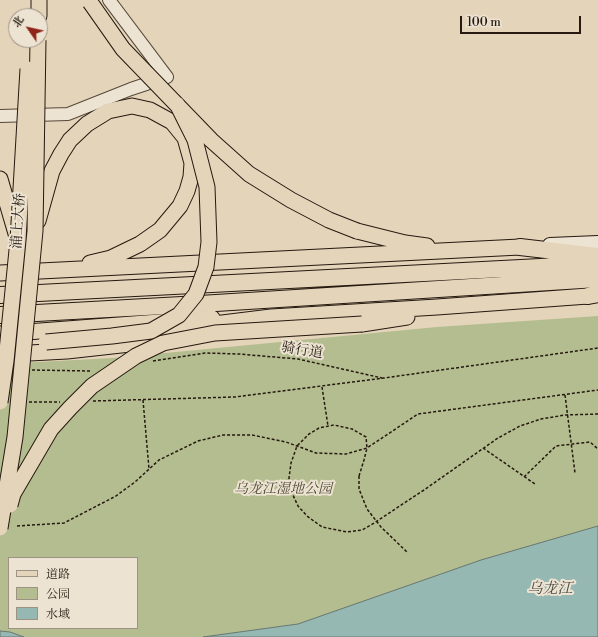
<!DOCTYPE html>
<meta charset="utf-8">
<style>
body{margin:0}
#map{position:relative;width:598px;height:637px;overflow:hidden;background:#e4d4b9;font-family:"Libre Bodoni","Noto Serif SC",serif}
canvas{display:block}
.legend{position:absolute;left:8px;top:557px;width:130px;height:72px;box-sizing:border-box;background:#ede3d2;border:1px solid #9d9284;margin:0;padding:5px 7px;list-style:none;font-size:12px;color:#251910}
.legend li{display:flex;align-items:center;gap:8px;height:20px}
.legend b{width:20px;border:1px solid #9d9284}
.north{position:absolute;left:8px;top:8px;width:40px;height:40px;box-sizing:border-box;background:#ede3d2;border:1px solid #9d9284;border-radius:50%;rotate:304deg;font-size:11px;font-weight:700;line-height:16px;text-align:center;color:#251910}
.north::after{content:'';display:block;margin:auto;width:14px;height:18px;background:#8f2418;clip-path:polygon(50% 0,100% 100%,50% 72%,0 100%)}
.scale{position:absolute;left:460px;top:16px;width:121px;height:18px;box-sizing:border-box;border:2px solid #251910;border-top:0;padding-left:5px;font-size:12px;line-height:14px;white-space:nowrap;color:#251910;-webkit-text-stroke:3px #ede3d2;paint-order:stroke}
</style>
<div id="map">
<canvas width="598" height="637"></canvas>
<ul class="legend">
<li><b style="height:5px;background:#e4d4b9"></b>道路</li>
<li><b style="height:11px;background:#b4bd8f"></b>公园</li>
<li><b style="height:11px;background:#95b8b3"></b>水域</li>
</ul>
<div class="north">北</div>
<div class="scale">100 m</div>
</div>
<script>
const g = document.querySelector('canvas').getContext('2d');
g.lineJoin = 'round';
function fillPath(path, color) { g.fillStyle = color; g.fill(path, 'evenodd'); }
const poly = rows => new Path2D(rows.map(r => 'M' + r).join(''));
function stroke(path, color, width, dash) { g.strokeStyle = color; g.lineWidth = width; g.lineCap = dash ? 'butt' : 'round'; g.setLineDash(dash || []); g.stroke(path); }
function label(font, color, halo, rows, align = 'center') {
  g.font = font + ' "Libre Bodoni","Noto Serif SC",serif'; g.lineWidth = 4; g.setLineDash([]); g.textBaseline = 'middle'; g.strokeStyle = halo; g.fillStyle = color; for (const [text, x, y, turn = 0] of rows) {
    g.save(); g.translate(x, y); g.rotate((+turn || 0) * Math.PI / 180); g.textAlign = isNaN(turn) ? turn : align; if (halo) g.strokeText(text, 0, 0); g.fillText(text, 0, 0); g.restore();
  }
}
fillPath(poly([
 [598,316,598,542,306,637,0,637,0,364,113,358,437,327],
 [9,558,137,558,137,628,9,628]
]), '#b4bd8f');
const water = poly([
 [598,526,598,637,203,637,298,624,481,560,598,526],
 [0,631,10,632,24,637,0,637,0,631]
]);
fillPath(water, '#95b8b3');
stroke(water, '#687872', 1);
const tertiary = poly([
 [0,116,68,114,131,89,167,77,109,0]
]);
const secondary = poly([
 [550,245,598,243]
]);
const primary = poly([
 [39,16,39,0],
 [0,179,17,237],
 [38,221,52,171,61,154,70,140,87,124,108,111,132,106,150,110,172,122,185,138,192,163,191,177,187,191,180,206,160,230,140,244,111,258,90,263],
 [357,231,405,243,427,246],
 [0,273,520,247],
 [362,324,407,317],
 [0,334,212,318],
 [11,354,67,351,139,343,214,324,271,317,437,307,588,296]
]);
const trunk = poly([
 [520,247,598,256],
 [0,295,598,264],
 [588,296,598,294],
 [0,315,200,304,598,279]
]);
stroke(tertiary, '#55483a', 14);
stroke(secondary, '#251910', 16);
stroke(primary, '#251910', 17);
stroke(trunk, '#251910', 18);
stroke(poly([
 [153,361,205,353,239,354,298,359,382,378],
 [32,370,92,371],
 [322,387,328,426],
 [565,395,575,473],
 [143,400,149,469],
 [93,401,235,397,384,378,598,348],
 [29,402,60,402],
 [483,448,535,484],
 [359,476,364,460,367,448,366,437,352,429,334,425,319,428,309,434,297,446,291,463,289,478,292,493,298,506,307,516,322,527,347,532,362,530,371,525,424,490,498,438,520,426,541,419,565,415,598,414],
 [524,477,556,446,590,442,598,449],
 [17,526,64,523,116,496,135,482,159,460,198,441,223,435,252,435,286,442,316,453,346,454,367,448,418,414,598,390]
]), '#251910', 1.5, [3, 2]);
stroke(tertiary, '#ede3d2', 12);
stroke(secondary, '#ede3d2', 14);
stroke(primary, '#e4d4b9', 15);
stroke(trunk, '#e4d4b9', 16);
const primaryBridge = poly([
 [90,2,123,49,211,140,249,174,291,200,329,220,357,231],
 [46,342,112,336,151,331,179,315,196,294,206,267,209,242,207,187,195,140,177,104],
 [0,402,6,361,18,240,28,69],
 [10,505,13,494,51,429,70,408,92,386,136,356,163,343,215,333,362,324],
 [0,528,15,437,35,231,38,40]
]);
stroke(primaryBridge, '#251910', 17, []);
stroke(poly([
 [359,476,359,489,367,509,381,527,407,552]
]), '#251910', 1.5, [3, 2]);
stroke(primaryBridge, '#e4d4b9', 15);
label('14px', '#251910', '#ede3d2', [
 ["浦上大桥",19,221,-86],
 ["骑行道",302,351,9]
]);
label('italic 14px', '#504a36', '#ede3d2', [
 ["乌龙江湿地公园",283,490]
]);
label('italic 15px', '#474941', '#ede3d2', [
 ["乌龙江",550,589]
]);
</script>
